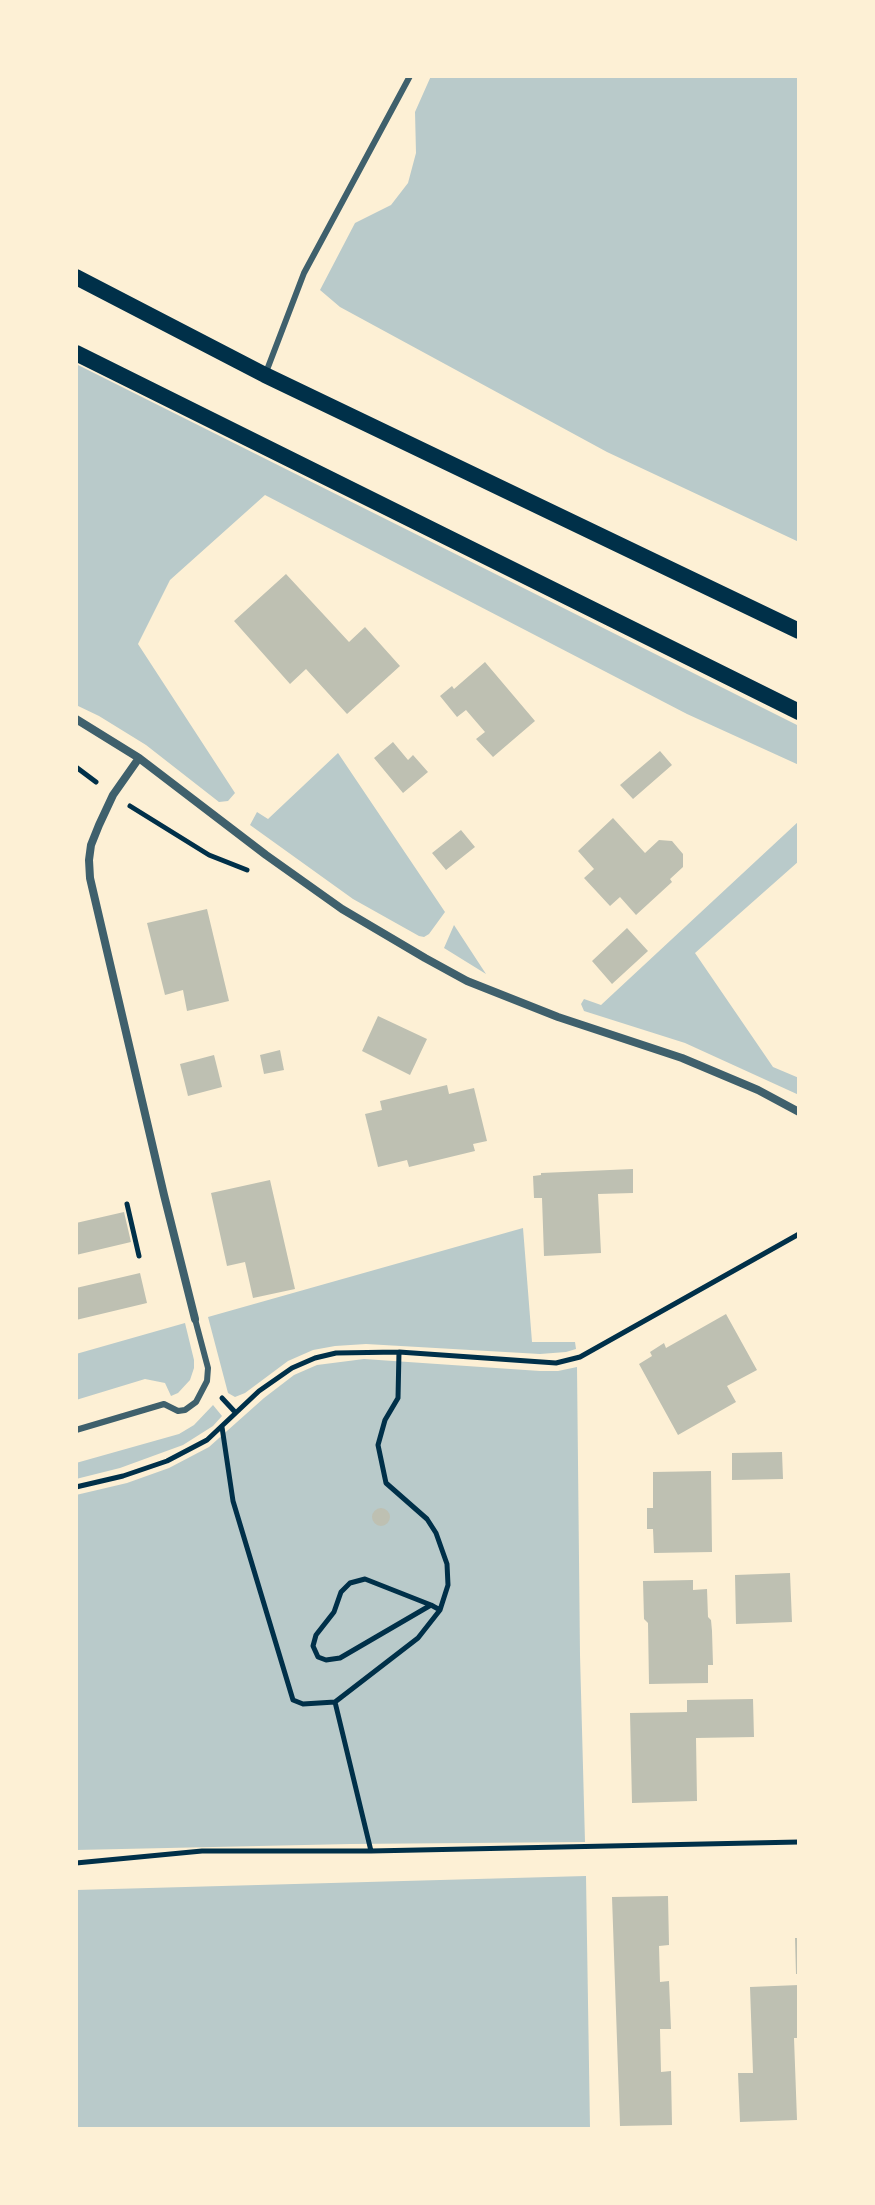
<!DOCTYPE html>
<style>
body{margin:0}
#map{position:relative;width:875px;height:2205px;overflow:hidden;background:#fdf0d5;font-family:"Space Grotesk",sans-serif}
canvas{display:block}
.frame{position:absolute;inset:0;border:78px solid #fdf0d5;pointer-events:none}
</style>
<div id="map">
<canvas width="875" height="2205"></canvas>
<div class="frame"></div>
</div>
<script>
const g = document.querySelector('canvas').getContext('2d');
g.lineJoin = 'round';
function fillPath(path, color) { g.fillStyle = color; g.fill(path, 'evenodd'); }
const poly = rows => new Path2D(rows.map(r => 'M' + r).join(''));
function stroke(path, color, width, dash) { g.strokeStyle = color; g.lineWidth = width; g.lineCap = dash ? 'butt' : 'round'; g.setLineDash(dash || []); g.stroke(path); }
fillPath(poly([
 [431,76,799,76,799,542,607,452,340,307,320,290,355,223,391,205,408,183,416,153,415,112],
 [76,364,799,726,799,765,687,714,265,495,170,580,138,644,235,793,228,801,219,802,146,745,99,716,76,705],
 [338,753,445,912,429,934,424,937,419,936,353,899,250,825,257,812,268,819],
 [799,821,799,861,695,953,773,1067,799,1078,799,1095,685,1043,584,1011,581,1004,584,999,601,1005],
 [454,925,486,974,444,948],
 [523,1228,532,1342,575,1342,576,1349,566,1352,540,1354,366,1344,335,1346,313,1350,288,1361,245,1393,235,1397,228,1393,208,1317],
 [185,1323,194,1360,194,1368,190,1380,178,1393,171,1396,165,1383,145,1379,76,1400,76,1354],
 [364,1359,540,1371,558,1371,577,1367,580,1655,585,1842,350,1844,76,1850,76,1495,127,1483,169,1468,209,1447,264,1398,294,1375,317,1365],
 [213,1405,222,1416,213,1426,183,1445,120,1468,76,1479,76,1463,179,1434,194,1425],
 [586,1876,590,2129,76,2129,76,1890]
]), '#b9caca');
fillPath(poly([
 [286,574,349,642,365,627,400,666,347,714,306,669,290,684,234,621],
 [485,662,535,721,493,757,476,739,485,732,466,710,457,717,440,696,452,686,454,689],
 [393,742,408,760,413,755,428,772,403,793,374,758],
 [660,751,672,765,633,799,620,785],
 [613,818,645,853,659,840,672,841,683,854,683,867,670,879,672,882,636,915,620,897,610,906,584,878,594,869,578,851],
 [461,830,475,847,446,870,432,853],
 [207,909,229,1001,187,1011,183,990,165,995,147,923],
 [627,928,648,951,612,984,592,961],
 [378,1016,427,1039,410,1075,362,1051],
 [280,1050,284,1070,264,1074,260,1055],
 [214,1055,222,1087,188,1096,180,1064],
 [447,1085,449,1094,474,1088,487,1141,473,1144,475,1151,409,1167,407,1160,378,1167,365,1114,382,1110,380,1101],
 [633,1169,633,1193,598,1194,601,1253,544,1256,542,1198,534,1198,533,1176,541,1175,541,1173],
 [270,1180,295,1289,253,1298,245,1262,227,1266,211,1193],
 [124,1212,131,1242,76,1255,76,1223],
 [140,1273,147,1303,76,1320,76,1288],
 [726,1314,757,1370,727,1386,736,1402,678,1435,639,1364,652,1356,650,1352,664,1343,666,1348],
 [782,1452,783,1479,732,1480,732,1453],
 [711,1471,712,1552,654,1553,653,1529,647,1529,647,1508,653,1508,653,1472],
 '372 1517a9 9 0 1 1 18 0a9 9 0 1 1-18 0Z',
 [790,1573,792,1622,736,1624,735,1575],
 [693,1580,693,1590,707,1589,708,1617,711,1620,712,1631,713,1665,708,1665,708,1683,649,1684,648,1623,644,1619,643,1581],
 [753,1699,754,1737,696,1738,697,1801,632,1803,630,1713,687,1712,687,1700],
 [668,1896,669,1945,659,1946,660,1982,669,1981,671,2029,660,2029,661,2072,671,2071,672,2125,620,2126,612,1897],
 [795,1938,799,1938,799,1974,796,1974],
 [799,1985,799,2038,794,2038,797,2120,740,2122,738,2073,753,2073,750,1987]
]), '#bec0b2');
stroke(poly([
 [76,767,96,782],
 [130,806,209,855,247,870],
 [127,1204,139,1256],
 [222,1398,235,1412],
 [222,1427,233,1501,293,1700,303,1704,335,1702],
 [76,1487,123,1476,167,1461,207,1440,259,1391,292,1368,315,1358,336,1353,399,1352,556,1363,580,1357,799,1234],
 [431,1605,340,1658,326,1660,318,1657,313,1646,316,1635,334,1612,341,1592,350,1583,365,1579,431,1605,440,1610],
 [371,1851,335,1702,418,1638,440,1610,448,1585,447,1564,436,1533,427,1519,386,1483,378,1445,385,1420,398,1398,399,1352],
 [76,1863,202,1851,371,1851,799,1842]
]), '#003049', 5);
stroke(poly([
 [265,375,304,273,410,76],
 [76,1430,164,1404,178,1411,185,1410,196,1402,207,1381,208,1368,195,1319]
]), '#3f606c', 6);
stroke(poly([
 [76,719,139,758,266,855,342,909,425,958,467,981,558,1017,682,1058,758,1090,799,1112],
 [139,758,113,795,99,825,91,845,89,860,90,878,164,1195,195,1319]
]), '#3f606c', 8);
stroke(poly([
 [76,277,265,375,799,631],
 [76,353,799,712]
]), '#003049', 16);
</script>
